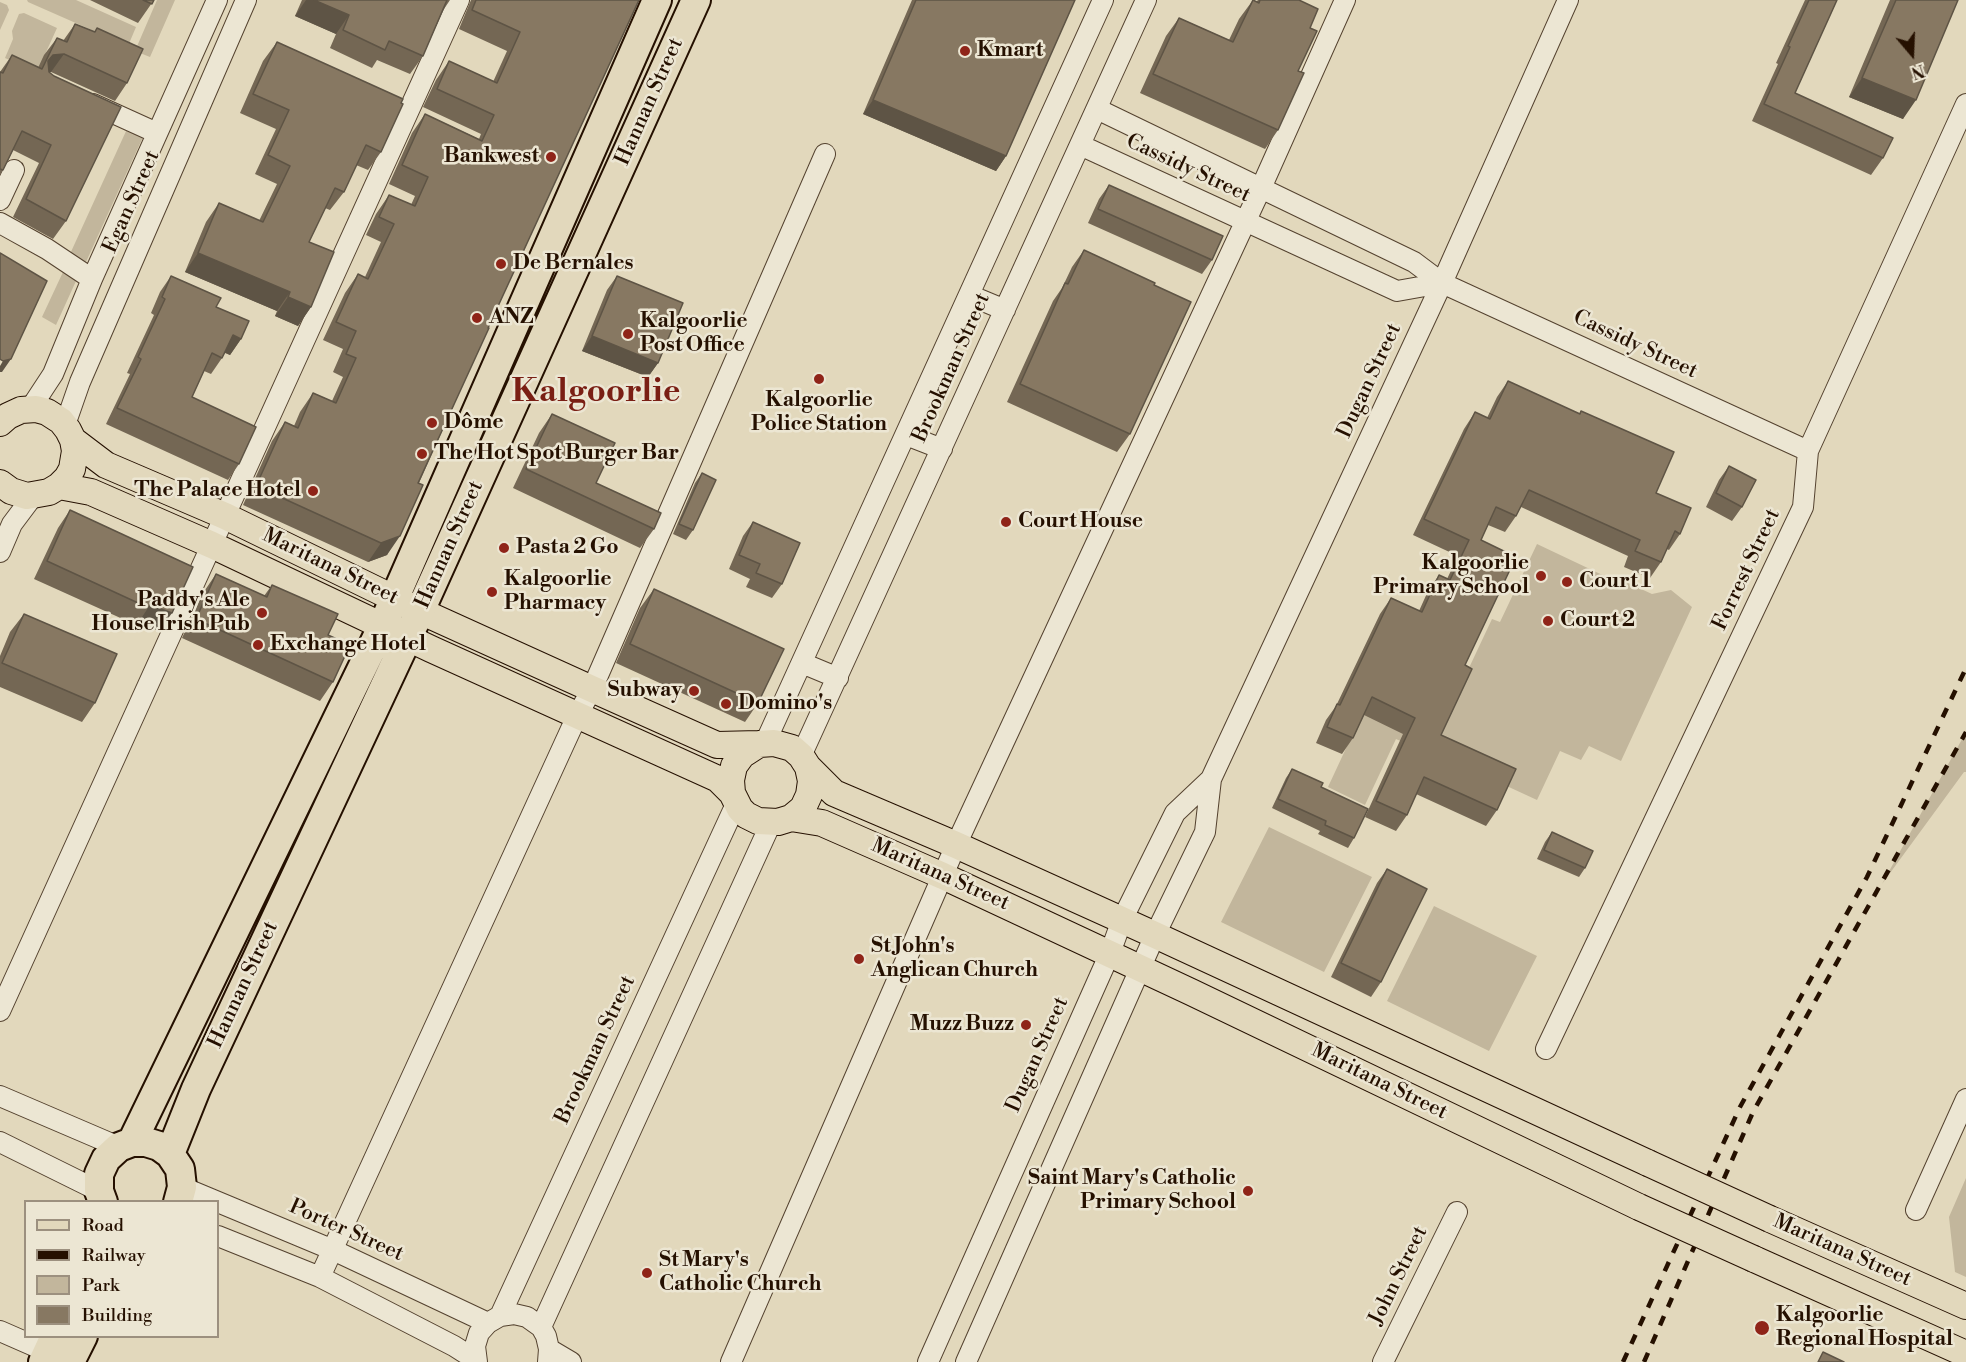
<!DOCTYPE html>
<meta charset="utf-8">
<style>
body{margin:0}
#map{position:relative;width:1966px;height:1362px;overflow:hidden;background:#e2d8bc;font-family:"Libre Bodoni",serif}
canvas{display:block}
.legend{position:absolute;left:24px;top:1200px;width:195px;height:138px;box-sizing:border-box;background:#ece6d3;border:2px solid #9c907f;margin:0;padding:8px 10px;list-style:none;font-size:18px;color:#251000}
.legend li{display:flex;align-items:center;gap:12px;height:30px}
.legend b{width:30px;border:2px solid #9c907f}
.north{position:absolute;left:1882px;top:24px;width:60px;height:60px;-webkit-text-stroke:4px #ece6d3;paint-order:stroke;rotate:161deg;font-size:16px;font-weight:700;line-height:24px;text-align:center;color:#251000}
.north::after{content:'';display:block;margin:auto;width:21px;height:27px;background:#251000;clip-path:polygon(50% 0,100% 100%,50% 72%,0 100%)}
</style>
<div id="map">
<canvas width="1966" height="1362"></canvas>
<ul class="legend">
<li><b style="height:8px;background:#e2d8bc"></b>Road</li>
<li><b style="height:8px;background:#251000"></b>Railway</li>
<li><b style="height:16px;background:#c2b69c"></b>Park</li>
<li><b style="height:16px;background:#877862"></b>Building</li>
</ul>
<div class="north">N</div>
</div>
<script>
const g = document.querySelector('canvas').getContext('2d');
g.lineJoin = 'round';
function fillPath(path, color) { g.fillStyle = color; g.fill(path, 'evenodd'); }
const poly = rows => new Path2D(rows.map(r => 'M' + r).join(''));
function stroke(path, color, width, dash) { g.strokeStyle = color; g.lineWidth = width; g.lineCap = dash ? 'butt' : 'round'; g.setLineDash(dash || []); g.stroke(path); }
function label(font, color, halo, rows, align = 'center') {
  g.font = font + ' "Libre Bodoni",serif'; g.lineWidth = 5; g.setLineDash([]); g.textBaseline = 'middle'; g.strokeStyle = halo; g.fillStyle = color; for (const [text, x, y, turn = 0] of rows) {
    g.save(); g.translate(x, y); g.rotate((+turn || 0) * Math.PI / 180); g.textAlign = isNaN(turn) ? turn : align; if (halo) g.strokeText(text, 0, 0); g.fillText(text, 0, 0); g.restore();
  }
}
fillPath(poly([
 [27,0,76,0,136,27,128,46,28,2],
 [157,0,175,0,150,57,135,51],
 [0,2,7,5,9,10,0,30],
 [24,13,57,28,37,72,5,58,13,39,12,31,19,14],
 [127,129,143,137,86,262,70,254],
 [63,272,76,281,56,325,42,317],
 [1537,544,1613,580,1615,577,1652,594,1671,590,1692,607,1621,761,1589,746,1581,760,1560,751,1537,800,1433,752,1431,755,1396,739,1365,805,1328,787,1362,714,1436,738,1492,619,1500,622],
 [1966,732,1966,772,1964,772,1882,884],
 [1269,827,1372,877,1324,972,1221,922],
 [1434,906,1537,956,1489,1051,1387,1001],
 [1966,1178,1966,1277,1955,1272,1949,1217]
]), '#c2b69c');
const minor = poly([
 [93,104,157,133],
 [1097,109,1414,262,1442,283,1808,451],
 [1080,145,1397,291,1442,283],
 [0,200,14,170],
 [0,223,47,249,92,279],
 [969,295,1005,310],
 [30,409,53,374,92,279,217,0],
 [65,425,80,382,246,0],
 [906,435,942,449],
 [0,552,12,524,33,496],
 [802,663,838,678],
 [765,743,1103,0],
 [801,756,1146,0],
 [0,1011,459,0],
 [1546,1049,1803,507,1808,451,1966,104],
 [0,1096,119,1147],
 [0,1142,99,1191],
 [182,1187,333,1250,488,1323],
 [1916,1210,1966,1099],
 [218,1236,320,1277,454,1346,476,1360],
 [320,1277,577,716,592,689,825,154],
 [500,1316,736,804],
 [541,1327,771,823],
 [0,1331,48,1352],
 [549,1349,571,1362],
 [477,1362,475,1346,479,1333,488,1323,500,1316,514,1314,527,1317,541,1327,546,1336,549,1349,548,1362],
 [731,1362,956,845,1261,188,1345,0],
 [928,1362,1110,953,1122,920,1175,813,1211,779],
 [966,1362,1155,935,1205,832,1211,779,1442,283,1568,0],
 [1383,1362,1457,1212]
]);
const major = poly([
 [0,423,8,416,21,410,36,409,47,412,61,421,68,430,73,440,75,451,72,469,67,478,59,486,49,492,27,496,11,491,0,483],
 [73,440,106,465,225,516,420,611,592,689,717,745,759,744],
 [59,486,91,492,212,545,431,649,718,779,732,793,740,809,746,815,758,821,778,822,791,818,803,808,809,795,811,781,808,767,801,756,792,748,774,743,759,744,742,755,734,766,731,780,732,793],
 [808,767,834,793,956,845,1155,935,1648,1163],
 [791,818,822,823,943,876,1191,992,1639,1207],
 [1770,1219,1966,1306],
 [1754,1259,1966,1354]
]);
const highway = poly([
 [132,1142,382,627,657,0],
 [170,1154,196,1089,420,611,696,0],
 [103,1202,99,1191,99,1174,106,1159,119,1147,132,1142,146,1142,159,1146,170,1154,180,1169,182,1187,178,1202],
 [43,1362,55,1336],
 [70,1362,83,1336]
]);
stroke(minor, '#54422f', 22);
stroke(major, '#251000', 28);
stroke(highway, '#251000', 32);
stroke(minor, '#ece6d3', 20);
stroke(major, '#e2d8bc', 26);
stroke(highway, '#e2d8bc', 28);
stroke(poly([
 [1623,1362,1740,1107,1867,877,1966,668],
 [1644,1362,1753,1112,1966,732]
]), '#251000', 4.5, [10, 10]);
const majorBridge = poly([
 [1648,1163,1770,1219],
 [1639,1207,1754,1259]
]);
stroke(majorBridge, '#251000', 28, []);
stroke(majorBridge, '#e2d8bc', 26);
fillPath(poly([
 [90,0,154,0,138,23],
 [302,0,450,0,442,12,423,56,410,74,377,60,372,68,330,48,336,34,295,16],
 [471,0,639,0,488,328,387,555,368,562,243,505,272,441,285,422,294,426,300,412,313,393,332,401,343,377,333,372,343,349,323,340,345,293,358,274,365,277,381,242,366,235,376,214,389,195,411,205,415,196,389,184,412,133,425,114,479,139,481,134,423,107,436,80,449,61,493,82,507,51,459,29],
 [912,0,1075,0,1006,156,996,171,863,114],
 [1253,0,1256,2,1258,0,1299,0,1310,28,1298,71,1278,130,1265,149,1140,93,1166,36,1179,18,1229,40,1239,19],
 [1805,0,1837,0,1795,93,1883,158,1871,175,1752,121,1778,64,1776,63],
 [1890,0,1958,0,1903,119,1849,97],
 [75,24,94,32,97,28,127,83,115,101,51,72,50,72,66,221,53,239,13,217,39,163,13,150,3,170,0,175,0,72,12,55,38,68,44,55,57,38,63,41],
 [277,42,381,152,368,170,356,165,344,192,330,210,325,208,309,242,311,307,298,326,275,316,277,311,185,272,206,222,219,203,259,221,277,184,255,174,276,129,240,113,263,61],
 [1109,185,1212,260,1202,274,1088,223,1099,199],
 [1084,250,1154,285,1130,434,1117,452,1007,402,1053,301,1062,288,1072,267],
 [171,276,216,307,241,339,230,355,225,353,222,358,211,374,204,371,192,397,239,464,228,480,106,424,130,374,127,373,154,315,151,313,160,292],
 [617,276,658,363,648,377,582,351,607,290],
 [1508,381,1579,414,1581,411,1656,493,1680,534,1669,550,1667,549,1661,562,1650,578,1624,567,1628,556,1521,507,1516,516,1505,532,1488,525,1481,540,1465,665,1441,735,1497,810,1486,826,1416,794,1407,815,1396,831,1365,817,1403,734,1364,715,1353,738,1342,754,1316,743,1326,720,1336,706,1380,614,1391,598,1419,611,1428,591,1439,575,1447,579,1458,556,1413,535,1464,429,1475,412,1487,418,1497,397],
 [552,414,596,483,654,529,640,548,513,488,539,433],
 [1729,466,1742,507,1732,521,1706,507,1719,480],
 [702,473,693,530,686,540,673,534,695,483],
 [70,510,193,567,159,631,138,623,136,625,34,579,58,528],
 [753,522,782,584,772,598,746,587,750,579,729,569,743,536],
 [216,574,264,596,272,585,328,635,333,682,320,701,182,638,203,593],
 [654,589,758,703,745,722,616,663,640,608],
 [24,614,95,703,82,722,0,687,0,656,10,632],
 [1292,769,1321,787,1354,838,1348,848,1318,834,1320,831,1272,808,1286,778],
 [1552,832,1585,868,1579,877,1537,859,1545,842],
 [1387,869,1381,982,1371,997,1331,977,1377,883]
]), '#746754');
fillPath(poly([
 [306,0,314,0,349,15,336,34,295,16],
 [64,54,51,72,41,73,36,79,53,55],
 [1862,78,1916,100,1903,119,1849,97],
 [873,100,1006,156,996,171,863,114],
 [198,253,290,292,277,311,185,272],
 [288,297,311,307,298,326,275,316],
 [233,335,241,339,230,355,222,351],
 [592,336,658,363,648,377,582,351],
 [11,359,2,372,0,372,0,366,3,361],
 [400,536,387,555,368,562,381,543],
 [150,605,172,613,159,631,138,623]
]), '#5e5445');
const building = poly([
 [143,0,154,0,152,4,143,0],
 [314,0,447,0,423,56,389,41,385,50,343,30,349,15,314,0],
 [476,0,639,0,488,328,489,328,418,483,423,485,400,536,381,543,256,486,285,422,298,428,313,393,336,403,356,358,346,354,356,331,336,322,358,274,368,279,394,224,379,217,389,195,415,206,428,177,402,165,425,114,482,141,494,115,437,89,449,61,497,83,520,32,472,10,476,0],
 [916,0,1075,0,1006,156,873,100,916,0],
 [1253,0,1259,3,1260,0,1299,0,1318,9,1310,28,1317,31,1298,71,1304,73,1278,130,1153,74,1179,18,1233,42,1253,0],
 [1809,0,1837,0,1795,93,1893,138,1883,158,1764,104,1790,47,1788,46,1809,0],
 [1896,0,1958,0,1916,100,1862,78,1896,0],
 [75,24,95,32,97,28,143,49,127,83,64,54,53,55,48,61,49,72,54,76,121,107,66,221,26,199,51,145,22,131,3,170,0,169,0,72,3,73,12,55,42,69,57,38,67,42,75,24],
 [277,42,403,99,401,103,403,104,381,152,366,145,344,192,335,188,309,242,334,252,311,307,288,297,290,292,198,253,219,203,263,222,290,166,268,155,289,110,253,94,277,42],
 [1109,185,1223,236,1212,260,1098,209,1109,185],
 [1084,250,1155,283,1154,285,1191,302,1130,434,1020,384,1065,283,1068,284,1084,250],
 [0,253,47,281,11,359,3,361,0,359,0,253],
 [171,276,221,298,216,307,249,321,241,339,233,335,222,358,212,353,192,397,256,427,239,464,117,408,141,359,138,357,165,299,162,297,171,276],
 [617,276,683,303,658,363,592,336,617,276],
 [1508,381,1580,414,1581,411,1674,452,1656,493,1691,508,1680,534,1675,531,1661,562,1635,551,1640,540,1529,490,1516,516,1496,507,1481,540,1516,557,1465,665,1472,669,1441,735,1516,769,1497,810,1424,777,1407,815,1376,801,1415,718,1372,697,1353,738,1327,727,1337,704,1340,705,1391,598,1422,612,1439,575,1450,580,1469,540,1424,519,1475,412,1490,419,1508,381],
 [552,414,615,443,596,483,661,513,654,529,526,469,552,414],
 [1729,466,1756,480,1742,507,1716,493,1729,466],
 [702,473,716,480,693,530,679,524,702,473],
 [70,510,193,567,172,613,150,605,149,608,47,561,70,510],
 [753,522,800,543,782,584,756,573,760,564,739,555,753,522],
 [216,574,267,597,272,585,338,614,328,635,350,645,333,682,196,619,216,574],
 [654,589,784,649,758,703,630,644,654,589],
 [24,614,117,654,95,703,2,663,24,614],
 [1292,769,1323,783,1321,787,1368,809,1354,838,1325,825,1326,821,1278,799,1292,769],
 [1552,832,1593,851,1585,868,1544,850,1552,832],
 [1387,869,1427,889,1381,982,1341,963,1387,869],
 [1823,1352,1844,1362,1818,1362,1823,1352]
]);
fillPath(building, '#877862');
stroke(building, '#5e5445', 1.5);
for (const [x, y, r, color] of [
 [965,51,6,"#8f2418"],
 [551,157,6,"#8f2418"],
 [501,264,6,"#8f2418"],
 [477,318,6,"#8f2418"],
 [628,334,6,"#8f2418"],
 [819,379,6,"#8f2418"],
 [432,423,6,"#8f2418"],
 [422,454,6,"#8f2418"],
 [313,491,6,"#8f2418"],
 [1006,522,6,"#8f2418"],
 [504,548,6,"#8f2418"],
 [1541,576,6,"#8f2418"],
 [1567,582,6,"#8f2418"],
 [492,592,6,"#8f2418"],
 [262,613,6,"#8f2418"],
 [1548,621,6,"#8f2418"],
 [258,645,6,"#8f2418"],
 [694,691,6,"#8f2418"],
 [726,704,6,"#8f2418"],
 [859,959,6,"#8f2418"],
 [1026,1025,6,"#8f2418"],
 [1248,1191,6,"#8f2418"],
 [647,1273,6,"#8f2418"],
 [1762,1328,8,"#8f2418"]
]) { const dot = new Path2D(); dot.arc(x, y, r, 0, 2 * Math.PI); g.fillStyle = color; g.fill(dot); stroke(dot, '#ece6d3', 2); }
label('bold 21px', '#251000', '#ece6d3', [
 ["Kmart",977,51],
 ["Bankwest",539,157,"right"],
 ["De Bernales",513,264],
 ["ANZ",489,318],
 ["Kalgoorlie",640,322],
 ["Post Office",640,346],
 ["Kalgoorlie",819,401,"center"],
 ["Police Station",819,425,"center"],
 ["Dôme",444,423],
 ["The Hot Spot Burger Bar",434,454],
 ["The Palace Hotel",301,491,"right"],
 ["Court House",1018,522],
 ["Pasta 2 Go",516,548],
 ["Kalgoorlie",1529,564,"right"],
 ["Primary School",1529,588,"right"],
 ["Kalgoorlie",504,580],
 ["Pharmacy",504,604],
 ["Court 1",1579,582],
 ["Paddy's Ale",250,601,"right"],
 ["House Irish Pub",250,625,"right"],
 ["Court 2",1560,621],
 ["Exchange Hotel",270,645],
 ["Subway",682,691,"right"],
 ["Domino's",738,704],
 ["St John's",871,947],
 ["Anglican Church",871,971],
 ["Muzz Buzz",1014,1025,"right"],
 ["Saint Mary's Catholic",1236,1179,"right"],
 ["Primary School",1236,1203,"right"],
 ["St Mary's",659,1261],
 ["Catholic Church",659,1285],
 ["Kalgoorlie",1776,1316],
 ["Regional Hospital",1776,1340]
], 'left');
label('21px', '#251000', '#ece6d3', [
 ["Hannan Street",650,102,-66],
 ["Cassidy Street",1188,169,25],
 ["Egan Street",132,202,-66],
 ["Cassidy Street",1635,345,25],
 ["Brookman Street",952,368,-66],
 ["Dugan Street",1370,381,-65],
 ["Hannan Street",450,545,-66],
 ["Maritana Street",330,567,26],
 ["Forrest Street",1747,570,-65],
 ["Maritana Street",940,875,24],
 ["Hannan Street",244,985,-65],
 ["Brookman Street",596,1050,-65],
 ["Dugan Street",1038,1055,-66],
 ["Maritana Street",1379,1082,26],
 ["Porter Street",346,1231,24],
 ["Maritana Street",1842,1251,24],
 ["John Street",1399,1276,-64]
]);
label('bold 33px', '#7a1f14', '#ece6d3', [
 ["Kalgoorlie",596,393]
]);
</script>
